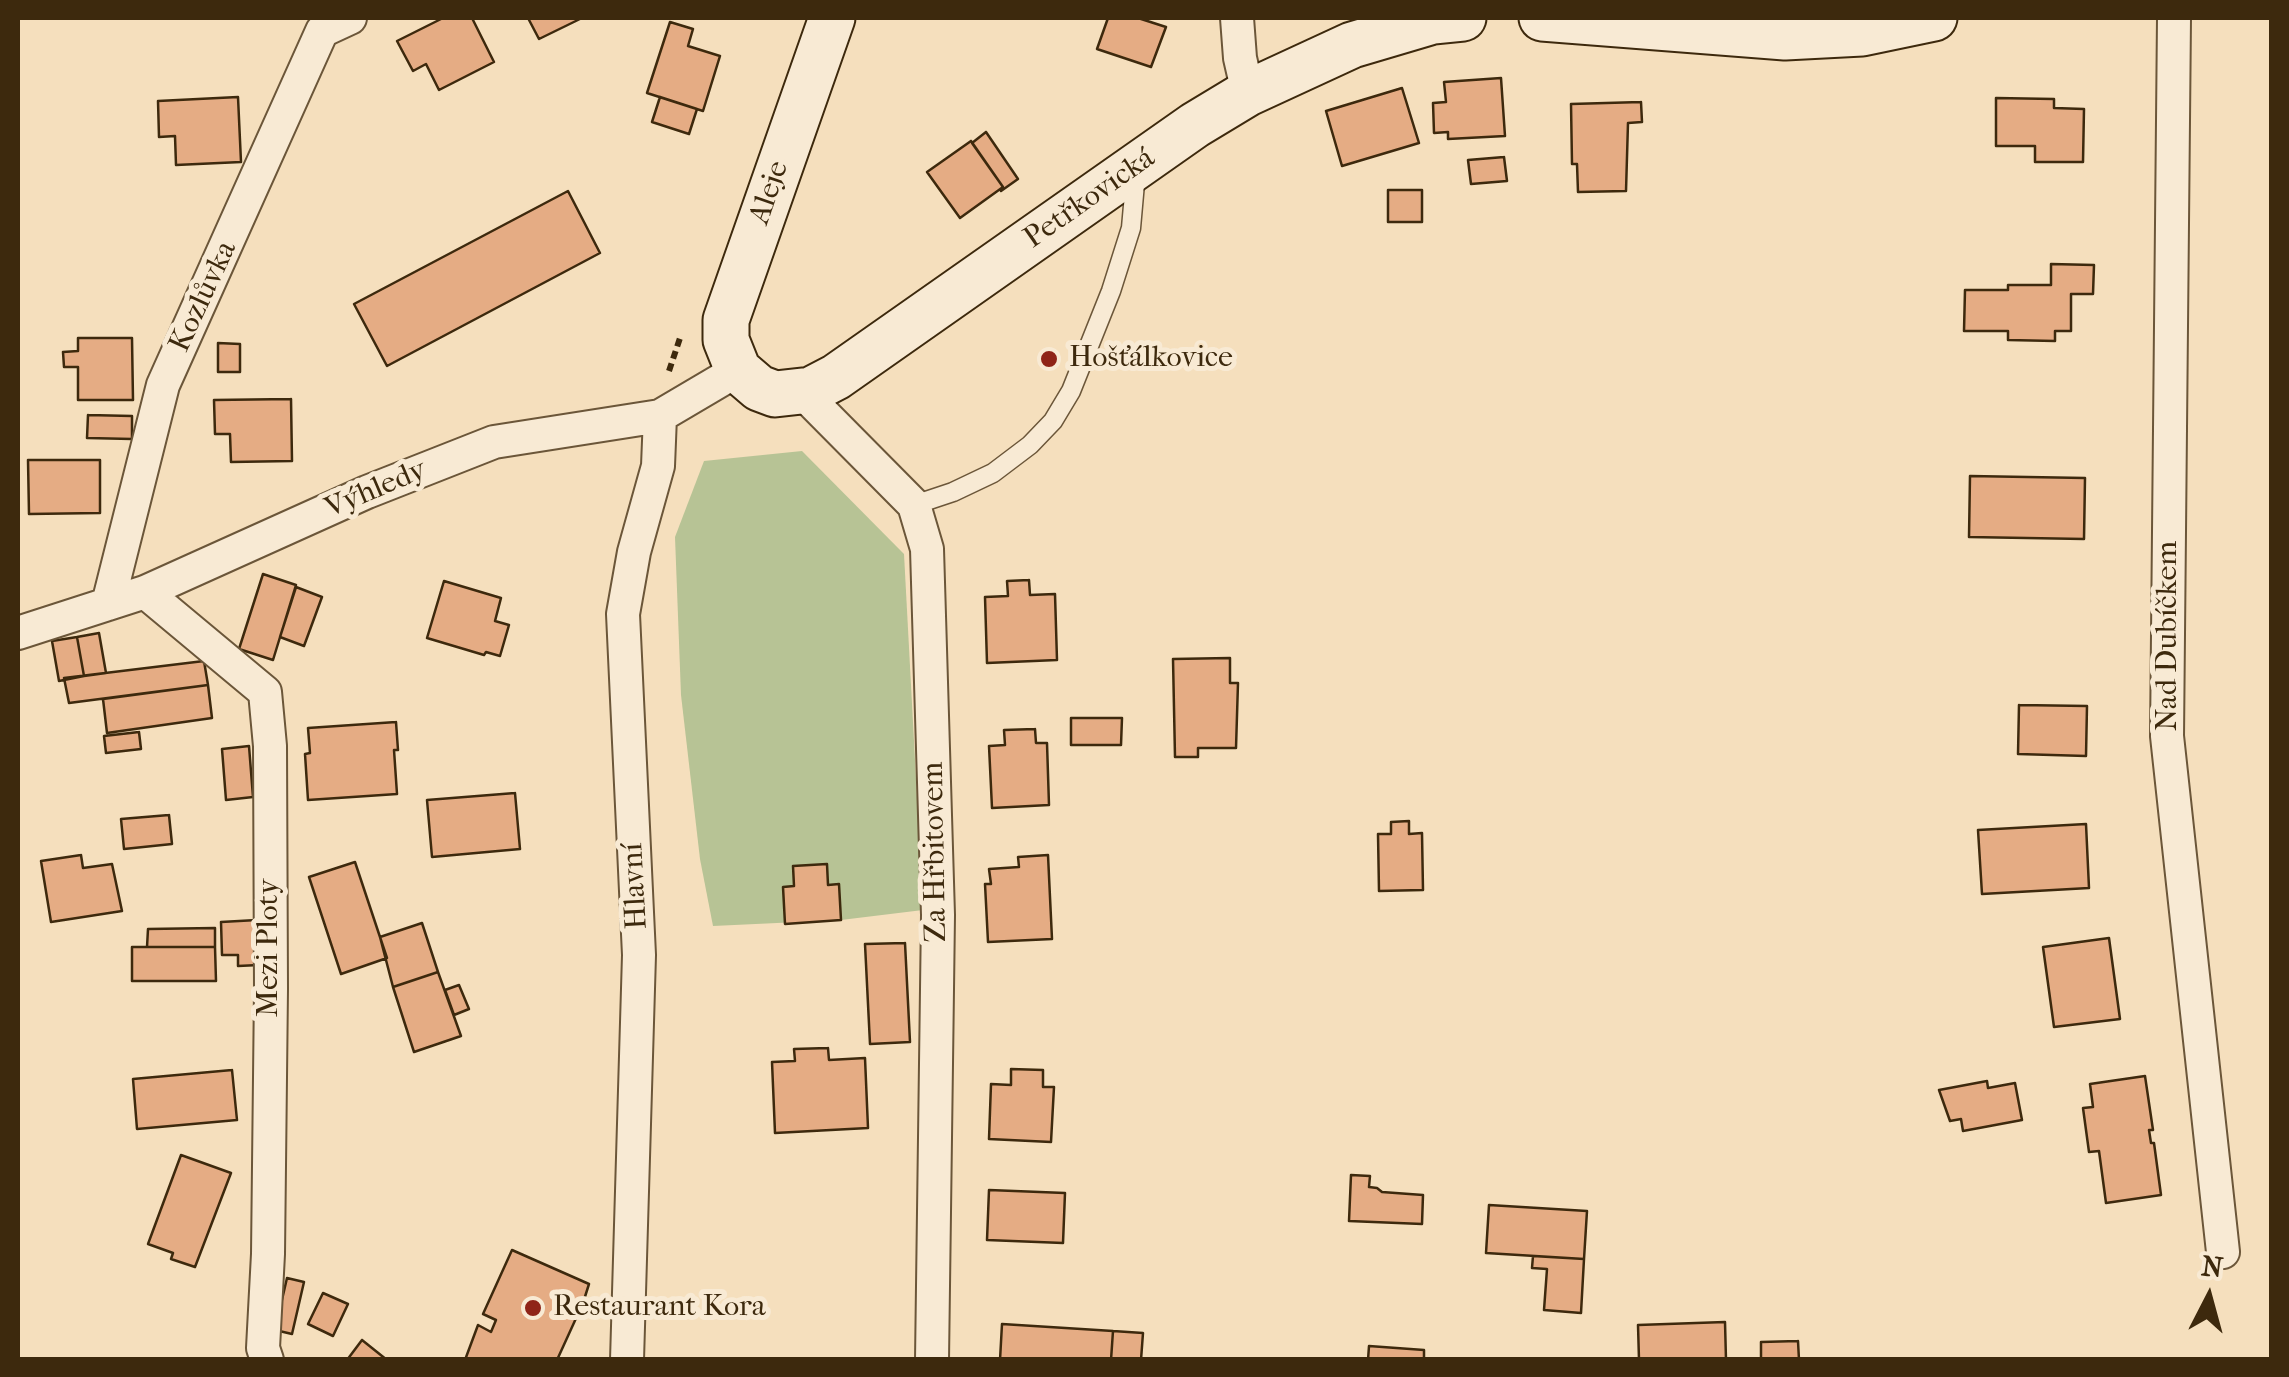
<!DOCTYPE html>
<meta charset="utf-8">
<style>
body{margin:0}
#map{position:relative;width:2289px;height:1377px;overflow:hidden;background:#f5dfbd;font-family:"IM FELL French Canon",serif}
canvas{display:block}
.frame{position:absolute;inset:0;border:20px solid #3d290d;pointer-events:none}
.north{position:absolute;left:2159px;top:1247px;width:100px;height:100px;-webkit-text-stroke:8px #f8ead4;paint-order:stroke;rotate:6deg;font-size:28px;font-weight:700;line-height:40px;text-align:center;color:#3d290d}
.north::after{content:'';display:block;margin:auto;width:35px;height:45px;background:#3d290d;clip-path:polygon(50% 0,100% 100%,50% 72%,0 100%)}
</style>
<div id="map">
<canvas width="2289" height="1377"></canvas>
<div class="frame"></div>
<div class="north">N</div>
</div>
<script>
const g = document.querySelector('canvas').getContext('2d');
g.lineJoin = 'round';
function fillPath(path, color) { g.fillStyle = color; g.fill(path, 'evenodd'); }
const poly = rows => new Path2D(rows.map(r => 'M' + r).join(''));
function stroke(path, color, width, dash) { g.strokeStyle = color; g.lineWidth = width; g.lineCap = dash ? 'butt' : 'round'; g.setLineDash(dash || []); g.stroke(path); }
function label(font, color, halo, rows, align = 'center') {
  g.font = font + ' "IM FELL French Canon",serif'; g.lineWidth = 10; g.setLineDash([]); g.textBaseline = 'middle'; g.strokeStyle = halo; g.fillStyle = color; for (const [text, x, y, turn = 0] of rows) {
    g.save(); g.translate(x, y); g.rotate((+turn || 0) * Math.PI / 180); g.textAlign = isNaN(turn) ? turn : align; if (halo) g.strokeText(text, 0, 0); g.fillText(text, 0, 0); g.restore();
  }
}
fillPath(poly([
 [802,451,904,554,923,910,841,920,713,926,700,859,681,695,675,537,704,461]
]), '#b7c395');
const building = poly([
 [443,18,472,18,494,62,439,90,426,64,413,71,397,41,443,18],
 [528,18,582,18,539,39,528,18],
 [1108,18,1138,18,1166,27,1151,67,1097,49,1108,18],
 [670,22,693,29,688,46,720,56,703,111,647,93,670,22],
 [1501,78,1505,136,1448,139,1448,132,1434,133,1433,103,1446,102,1444,82,1501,78],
 [1402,88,1419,143,1342,166,1326,111,1402,88],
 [238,97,241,162,176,165,175,136,159,137,158,101,238,97],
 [660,97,697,109,689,134,652,122,660,97],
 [1996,98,2054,99,2054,108,2084,109,2083,162,2035,162,2035,146,1996,146,1996,98],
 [1641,102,1642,122,1628,123,1626,191,1578,192,1577,164,1572,164,1571,104,1641,102],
 [986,132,1018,179,1001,191,1003,187,972,143,986,132],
 [971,141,1003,187,960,218,927,172,971,141],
 [1504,157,1507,181,1471,184,1468,160,1504,157],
 [1388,190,1422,190,1422,222,1388,222,1388,190],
 [568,191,600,253,387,366,354,304,568,191],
 [2051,264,2094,265,2093,294,2071,294,2071,331,2055,331,2055,341,2008,340,2008,331,1964,331,1965,290,2008,290,2008,285,2051,285,2051,264],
 [78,338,132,338,133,400,78,400,78,367,64,367,63,352,78,351,78,338],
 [218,343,240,344,240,372,218,372,218,343],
 [291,399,292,461,231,462,230,434,215,434,214,400,291,399],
 [88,415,132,416,132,439,87,438,88,415],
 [28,460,100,460,100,513,29,514,28,460],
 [1970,476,2085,478,2084,539,1969,537,1970,476],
 [263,574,296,585,273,660,239,649,263,574],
 [1029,580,1030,595,1055,594,1057,660,987,663,985,597,1008,596,1007,581,1029,580],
 [444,581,501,598,495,621,509,625,500,656,486,652,484,655,427,638,444,581],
 [296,587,322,597,304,646,280,637,296,587],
 [99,633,106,673,84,676,77,637,99,633],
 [77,637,84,676,59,681,52,641,77,637],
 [1230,658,1230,683,1238,683,1236,748,1198,748,1198,757,1175,757,1173,659,1230,658],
 [204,661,208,685,69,703,64,678,204,661],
 [208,685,212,718,107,733,103,699,208,685],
 [2019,705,2087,706,2086,756,2018,754,2019,705],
 [1071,718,1122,718,1121,745,1071,745,1071,718],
 [396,722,398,750,394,750,397,794,308,800,305,754,310,753,308,728,396,722],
 [1035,729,1036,743,1047,743,1049,805,992,808,989,746,1005,745,1004,730,1035,729],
 [139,732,141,749,106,753,104,736,139,732],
 [249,746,253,797,226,800,222,749,249,746],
 [515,793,520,849,432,857,427,800,515,793],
 [169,815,172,844,124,849,121,819,169,815],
 [1409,821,1409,834,1422,833,1423,890,1379,891,1378,834,1391,834,1391,822,1409,821],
 [2086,824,2089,888,1982,894,1978,830,2086,824],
 [81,855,83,868,112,864,122,911,51,922,41,861,81,855],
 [1048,855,1052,939,988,942,985,884,991,884,989,869,1019,867,1018,857,1048,855],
 [355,862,387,958,341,974,309,877,355,862],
 [827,864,828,885,839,884,841,920,785,924,783,887,794,886,793,866,827,864],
 [257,920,259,965,238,966,238,955,222,955,221,922,257,920],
 [422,923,438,972,393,987,380,937,422,923],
 [215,928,215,947,147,947,148,929,215,928],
 [2109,938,2120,1019,2054,1027,2043,947,2109,938],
 [905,943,910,1042,870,1044,865,944,905,943],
 [132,947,215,947,216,981,132,981,132,947],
 [438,972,461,1036,414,1052,393,987,438,972],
 [459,985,469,1009,454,1015,445,990,459,985],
 [828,1048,829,1060,865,1058,868,1128,775,1133,772,1062,795,1061,794,1049,828,1048],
 [1011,1069,1043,1070,1043,1087,1054,1087,1051,1142,989,1139,991,1084,1011,1085,1011,1069],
 [232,1070,237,1120,137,1129,133,1079,232,1070],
 [2145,1076,2153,1130,2149,1130,2151,1143,2154,1143,2161,1195,2106,1203,2099,1151,2089,1152,2083,1108,2093,1107,2090,1084,2145,1076],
 [1987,1081,1988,1088,2015,1083,2022,1120,1963,1131,1961,1119,1950,1121,1939,1090,1987,1081],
 [181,1155,231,1173,195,1267,171,1259,173,1253,148,1244,181,1155],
 [1351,1175,1370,1176,1369,1187,1377,1188,1382,1192,1423,1195,1422,1224,1349,1221,1351,1175],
 [989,1190,1065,1193,1063,1243,987,1240,989,1190],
 [1489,1205,1587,1211,1584,1259,1486,1253,1489,1205],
 [512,1250,589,1284,583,1303,557,1360,465,1360,478,1325,491,1332,496,1320,483,1314,512,1250],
 [1533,1256,1584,1259,1581,1313,1544,1310,1547,1269,1532,1268,1533,1256],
 [287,1278,304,1282,292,1334,275,1330,287,1278],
 [323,1293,348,1304,333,1336,308,1324,323,1293],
 [1725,1322,1726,1360,1639,1360,1638,1325,1725,1322],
 [1002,1324,1113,1331,1111,1360,1000,1360,1002,1324],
 [1113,1331,1143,1333,1141,1360,1111,1360,1113,1331],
 [362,1340,387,1360,347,1360,362,1340],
 [1798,1341,1799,1360,1761,1360,1761,1342,1798,1341],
 [1369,1346,1424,1350,1424,1360,1368,1360,1369,1346]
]);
fillPath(building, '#e5ac84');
stroke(building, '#3d290d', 2.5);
const lane = poly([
 [914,505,953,492,993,473,1030,445,1053,421,1071,391,1111,291,1131,228,1136,172]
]);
const street = poly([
 [1237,18,1240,58,1248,93],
 [2174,18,2167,736,2223,1252],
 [802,392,914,505,927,549,938,915,932,1360],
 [145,592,265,692,270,746,271,989,268,1254,263,1348,267,1360],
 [108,604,163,385,322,31,350,18],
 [18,633,145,592,367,492,494,442,660,416,738,370],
 [627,1360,639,955,623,614,634,552,658,466,660,416]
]);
const secondary = poly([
 [832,18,726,320,726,340,738,370,759,388,775,394,811,390,836,377,1195,125,1248,93,1352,45,1433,21,1463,18],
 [1542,18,1785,37,1862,33,1934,18]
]);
stroke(lane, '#6b5639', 21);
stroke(street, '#6b5639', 36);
stroke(secondary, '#3d290d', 49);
stroke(poly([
 [669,371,681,335]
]), '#3d290d', 6, [8, 5]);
stroke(lane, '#f8ead4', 18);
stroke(street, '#f8ead4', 32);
stroke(secondary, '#f8ead4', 45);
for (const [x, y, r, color] of [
 [1049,359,10,"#8f2418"],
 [533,1308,10,"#8f2418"]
]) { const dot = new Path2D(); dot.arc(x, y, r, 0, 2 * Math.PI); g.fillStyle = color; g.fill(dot); stroke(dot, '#f8ead4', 4); }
label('30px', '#3d290d', '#f8ead4', [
 ["Aleje",770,193,-71],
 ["Petřkovická",1090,199,-35],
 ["Kozlůvka",204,297,-65],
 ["Výhledy",376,490,-23],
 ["Nad Dubíčkem",2169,636,-90],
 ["Za Hřbitovem",936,852,-91],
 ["Hlavní",636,886,-93],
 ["Mezi Ploty",270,948,-90]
]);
label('30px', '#3d290d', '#f8ead4', [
 ["Hošťálkovice",1069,359],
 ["Restaurant Kora",553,1308]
], 'left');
</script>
